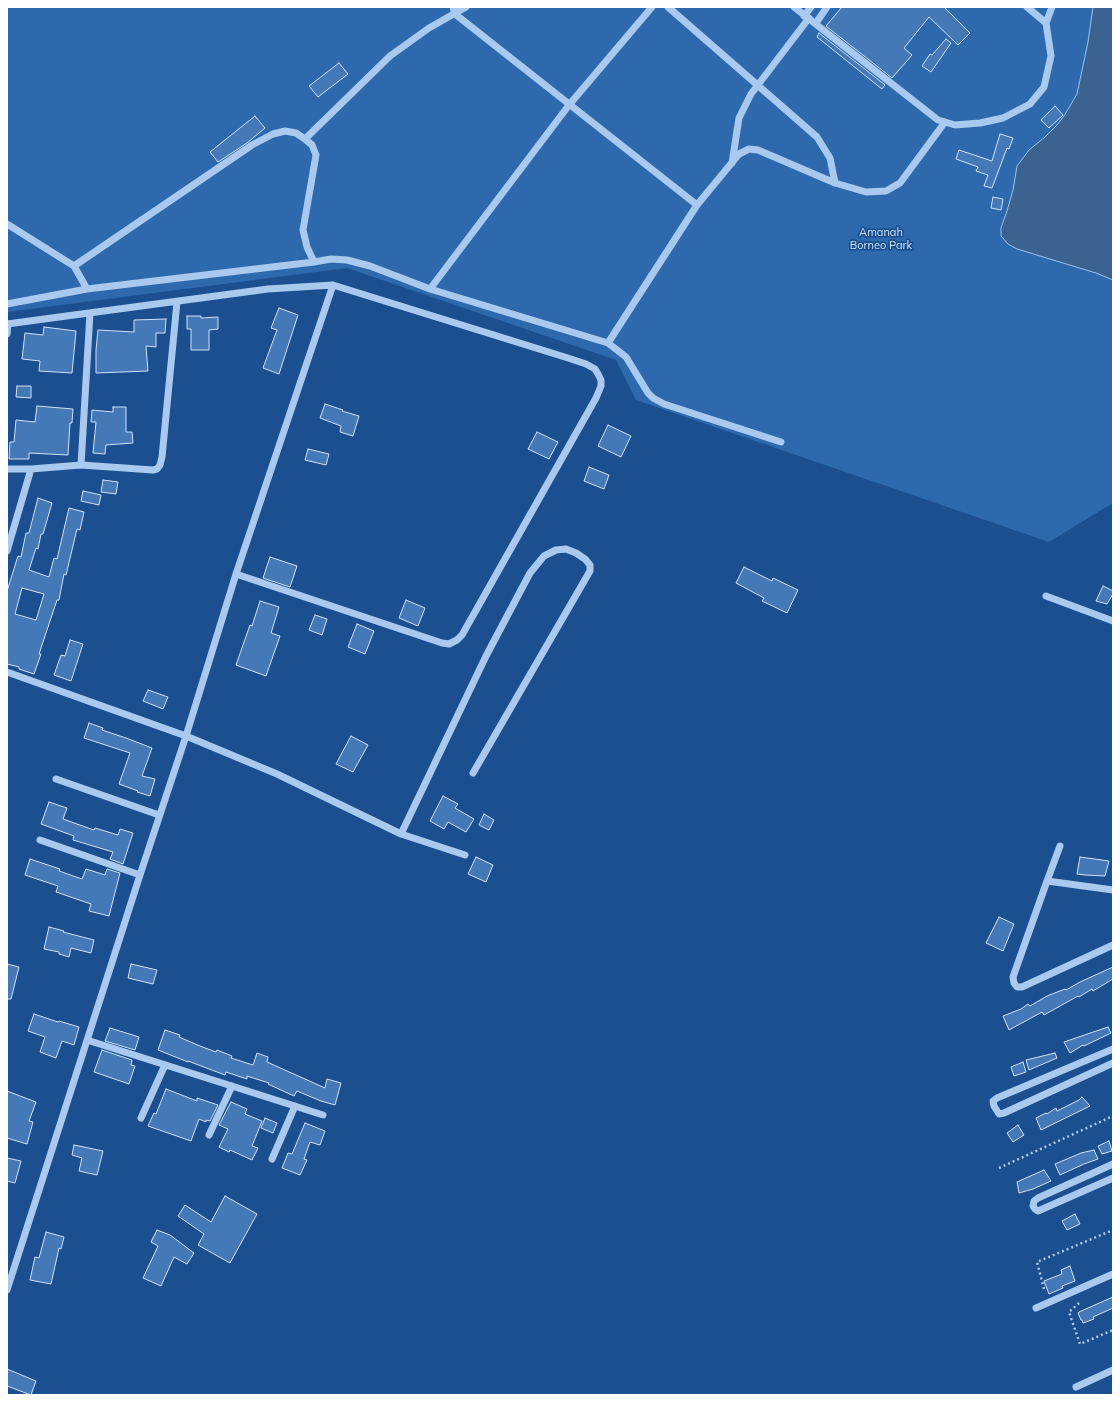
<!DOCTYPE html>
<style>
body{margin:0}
#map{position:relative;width:1120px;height:1402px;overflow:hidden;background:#1b4f8f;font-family:Mulish,sans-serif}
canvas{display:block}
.frame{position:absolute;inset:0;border:8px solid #fff;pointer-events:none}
</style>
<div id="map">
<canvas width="1120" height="1402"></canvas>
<div class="frame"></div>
</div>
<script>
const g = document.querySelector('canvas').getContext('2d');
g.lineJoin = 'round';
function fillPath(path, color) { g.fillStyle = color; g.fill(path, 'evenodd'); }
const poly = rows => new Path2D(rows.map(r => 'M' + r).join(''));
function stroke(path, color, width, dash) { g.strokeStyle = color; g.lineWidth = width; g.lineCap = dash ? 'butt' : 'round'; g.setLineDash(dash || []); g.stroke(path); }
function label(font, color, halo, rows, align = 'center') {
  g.font = font + ' Mulish,sans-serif'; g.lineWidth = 3.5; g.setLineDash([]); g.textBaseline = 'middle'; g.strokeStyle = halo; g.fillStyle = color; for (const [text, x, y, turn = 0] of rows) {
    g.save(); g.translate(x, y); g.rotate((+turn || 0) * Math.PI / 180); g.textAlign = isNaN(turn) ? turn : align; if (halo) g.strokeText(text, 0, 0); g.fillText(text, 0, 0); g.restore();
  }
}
fillPath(poly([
 [7,7,1113,7,1113,503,1049,542,636,400,616,360,347,268,7,312]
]), '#2e69ad');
const water = poly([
 [1093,7,1113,7,1113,280,1096,273,1017,249,1008,244,1001,236,1001,228,1007,211,1013,190,1017,166,1029,150,1045,137,1057,125,1064,116,1077,94,1088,42,1093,7]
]);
fillPath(water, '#3c6290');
stroke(water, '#9cc4f0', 1);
const building = poly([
 [842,7,944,7,970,33,958,45,929,17,904,48,912,55,892,78,826,26,842,7],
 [819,33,885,85,882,89,817,37,819,33],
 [946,39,951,43,931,72,922,66,930,54,932,55,946,39],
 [339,63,348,74,318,97,309,86,339,63],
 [1055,106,1063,115,1049,128,1041,120,1055,106],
 [255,116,265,128,247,143,218,162,210,152,255,116],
 [1000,134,1013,138,1009,149,1007,148,992,188,984,186,988,175,976,171,978,167,956,159,959,150,992,161,1000,134],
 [993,197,1003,199,1001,210,991,208,993,197],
 [279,308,298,315,279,374,263,368,277,330,271,328,279,308],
 [187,316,201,316,201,318,218,317,218,329,209,330,209,350,191,350,191,329,187,329,187,316],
 [166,319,165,333,156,333,156,347,146,346,148,371,96,373,96,350,98,330,134,332,134,320,166,319],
 [44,327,76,331,72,373,39,371,40,361,22,359,25,333,43,335,44,327],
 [17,386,31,386,31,398,16,397,17,386],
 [325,404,343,410,342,411,359,416,353,436,340,432,341,426,320,418,325,404],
 [37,406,73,409,72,423,70,423,68,455,29,453,29,459,9,459,10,442,14,442,16,420,35,422,37,406],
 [113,407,126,407,126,432,132,432,133,443,106,445,105,454,93,453,96,422,91,422,92,410,113,412,113,407],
 [608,425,631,436,621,457,598,446,608,425],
 [537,432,558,442,549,459,528,449,537,432],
 [308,449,329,454,326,465,305,460,308,449],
 [589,467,609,475,604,489,584,481,589,467],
 [103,480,118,482,116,494,101,492,103,480],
 [83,491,101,495,99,505,81,501,83,491],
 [38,498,52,503,43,534,41,534,38,549,36,548,29,570,49,577,54,558,57,559,69,508,84,512,80,530,77,529,66,575,64,574,59,600,57,600,39,654,41,654,34,674,19,669,19,667,7,664,7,591,18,556,21,557,26,533,29,533,38,498],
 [22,588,44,594,36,620,15,614,22,588],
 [270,557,297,566,290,587,263,578,270,557],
 [744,567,772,581,773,578,798,590,787,613,762,601,764,598,736,583,744,567],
 [1103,586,1113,591,1113,594,1107,604,1096,601,1103,586],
 [406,600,425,608,418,626,399,618,406,600],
 [260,601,279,607,271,633,280,636,266,676,236,665,250,625,252,626,260,601],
 [315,615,327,619,322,635,309,630,315,615],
 [357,624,374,631,365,654,348,647,357,624],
 [70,640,83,644,71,681,54,675,61,655,65,656,70,640],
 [148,690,168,697,163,709,143,701,148,690],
 [89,723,103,728,102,730,126,738,152,748,142,776,155,779,150,796,137,792,138,791,119,784,130,753,84,738,89,723],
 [351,736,368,745,353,772,336,764,351,736],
 [443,796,458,804,455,808,474,819,466,832,448,822,444,829,430,821,443,796],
 [49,802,67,808,63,819,94,830,95,828,118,835,120,829,133,833,123,864,110,859,113,852,73,840,74,836,41,824,49,802],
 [484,814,494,820,489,830,479,825,484,814],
 [476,857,493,865,486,882,468,874,476,857],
 [1080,857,1109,861,1105,876,1085,875,1077,874,1080,857],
 [30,859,60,869,59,871,82,879,86,869,105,875,107,869,120,873,109,916,89,911,91,904,56,892,58,886,25,875,30,859],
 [999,917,1014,924,1003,951,986,943,999,917],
 [49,927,64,931,63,932,94,940,91,953,71,948,69,957,59,954,59,952,44,949,49,927],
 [7,964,19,967,11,999,7,999,7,964],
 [131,964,157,970,153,984,128,978,131,964],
 [1113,967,1113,979,1093,991,1092,989,1079,997,1078,996,1044,1015,1042,1012,1009,1030,1003,1016,1021,1009,1028,1004,1030,1006,1047,996,1065,989,1066,990,1080,982,1113,967],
 [34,1014,58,1022,59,1021,79,1027,74,1045,62,1041,56,1058,40,1052,45,1037,28,1031,34,1014],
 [1108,1027,1111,1033,1084,1046,1083,1045,1070,1053,1064,1042,1108,1027],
 [110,1028,139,1037,135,1050,105,1041,110,1028],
 [165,1030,180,1035,179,1037,200,1046,216,1052,217,1050,232,1056,231,1058,253,1065,257,1053,268,1057,267,1062,325,1088,327,1079,341,1083,335,1105,321,1101,297,1091,294,1096,268,1084,269,1083,247,1076,247,1079,226,1072,225,1075,188,1061,188,1062,158,1050,165,1030],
 [102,1050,132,1060,131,1065,135,1066,129,1084,94,1072,102,1050],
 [1055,1053,1057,1058,1029,1070,1026,1060,1055,1053],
 [1023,1062,1026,1072,1014,1076,1011,1067,1023,1062],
 [166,1089,197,1101,197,1098,218,1105,210,1121,206,1120,206,1122,199,1119,191,1141,148,1126,154,1113,156,1114,166,1089],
 [7,1091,36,1102,29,1121,33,1122,27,1144,7,1138,7,1091],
 [1082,1097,1090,1106,1041,1130,1036,1118,1046,1113,1047,1114,1056,1108,1057,1111,1079,1100,1082,1097],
 [231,1102,247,1109,245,1114,262,1121,252,1146,258,1148,252,1160,230,1150,229,1152,219,1147,228,1129,219,1125,231,1102],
 [265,1118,277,1123,273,1133,261,1128,265,1118],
 [305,1123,325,1131,320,1145,310,1142,304,1159,307,1160,300,1175,282,1168,288,1153,292,1154,305,1123],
 [1018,1125,1024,1135,1013,1142,1007,1133,1018,1125],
 [1109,1141,1112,1151,1102,1154,1098,1146,1109,1141],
 [74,1145,103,1151,97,1175,79,1171,82,1158,72,1155,74,1145],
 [1094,1150,1098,1159,1084,1164,1060,1175,1055,1164,1081,1153,1094,1150],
 [7,1158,21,1161,15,1183,7,1181,7,1158],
 [1044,1170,1051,1181,1033,1189,1019,1193,1017,1182,1044,1170],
 [225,1196,257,1214,230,1263,198,1245,204,1234,178,1216,185,1205,211,1222,225,1196],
 [1075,1214,1080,1224,1067,1230,1062,1221,1075,1214],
 [157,1230,170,1235,194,1253,187,1264,174,1257,161,1286,143,1278,158,1246,151,1242,157,1230],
 [46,1232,64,1237,61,1249,59,1248,51,1284,30,1280,35,1257,39,1258,46,1232],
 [1070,1266,1075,1281,1062,1286,1063,1288,1049,1294,1044,1281,1062,1274,1061,1270,1070,1266],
 [1113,1297,1113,1308,1093,1317,1094,1319,1083,1323,1082,1320,1081,1320,1078,1313,1079,1312,1113,1297],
 [7,1369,36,1381,31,1395,7,1386,7,1369]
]);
fillPath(building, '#4478b7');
stroke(building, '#cfe3fa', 1);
stroke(poly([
 [999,1168,1113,1116],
 [1044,1289,1037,1262,1113,1230],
 [1079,1303,1069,1312,1080,1344,1113,1330]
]), '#a9c9ee', 2.5, [2, 3]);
stroke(poly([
 [453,7,455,14,697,205],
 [668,7,817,137,830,158,835,183],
 [794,7,938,120,955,125,980,123,1003,118,1030,104,1044,87,1051,56,1046,23,1052,7],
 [1027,7,1046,23],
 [804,16,811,7],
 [816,23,827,7],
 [305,139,390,56,429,28,466,7],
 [732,163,739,118,751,94,809,18],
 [7,224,74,266,87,289,314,262,331,259,347,260,370,266,430,289,608,343,626,357,648,393,653,398,664,404,781,442],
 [74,266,252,145,273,134,285,131,296,133,305,139,312,145,316,155,303,230,307,247,314,262],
 [430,289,569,105,652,7],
 [7,304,87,289],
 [7,324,268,289,333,285,568,358,586,364,595,369,598,374,601,380,601,386,596,398,462,635,457,640,449,644,442,643,236,574],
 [7,334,8,324],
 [608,343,697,205,739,154,749,149,758,150,835,183,866,192,886,191,900,183,945,122],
 [81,465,90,313],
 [7,469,31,469,81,465,153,470,157,469,160,465,162,457,177,302],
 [7,551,31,469],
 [1046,596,1113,621],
 [7,672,186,736,277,774,401,834,465,855],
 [56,779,159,815],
 [401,834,486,656,530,573,544,556,556,550,566,549,576,553,585,559,590,565,590,571,473,773],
 [40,840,140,875],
 [1047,881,1060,846],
 [1113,890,1047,881,1013,977,1014,983,1017,987,1022,987,1113,945],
 [87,1040,323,1115],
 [1113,1049,997,1098,993,1101,994,1106,999,1114,1004,1113,1113,1063],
 [141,1118,165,1065],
 [209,1135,232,1086],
 [272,1159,295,1106],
 [1113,1164,1038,1198,1034,1201,1033,1206,1035,1209,1038,1211,1113,1178],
 [7,1290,140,875,186,736,236,574,333,285],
 [1036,1308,1113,1274],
 [1076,1387,1113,1370]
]), '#a9c9ee', 7);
label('11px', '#cfe3fa', '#1b4f8f', [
 ["Amanah",881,233],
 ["Borneo Park",881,246]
]);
</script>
